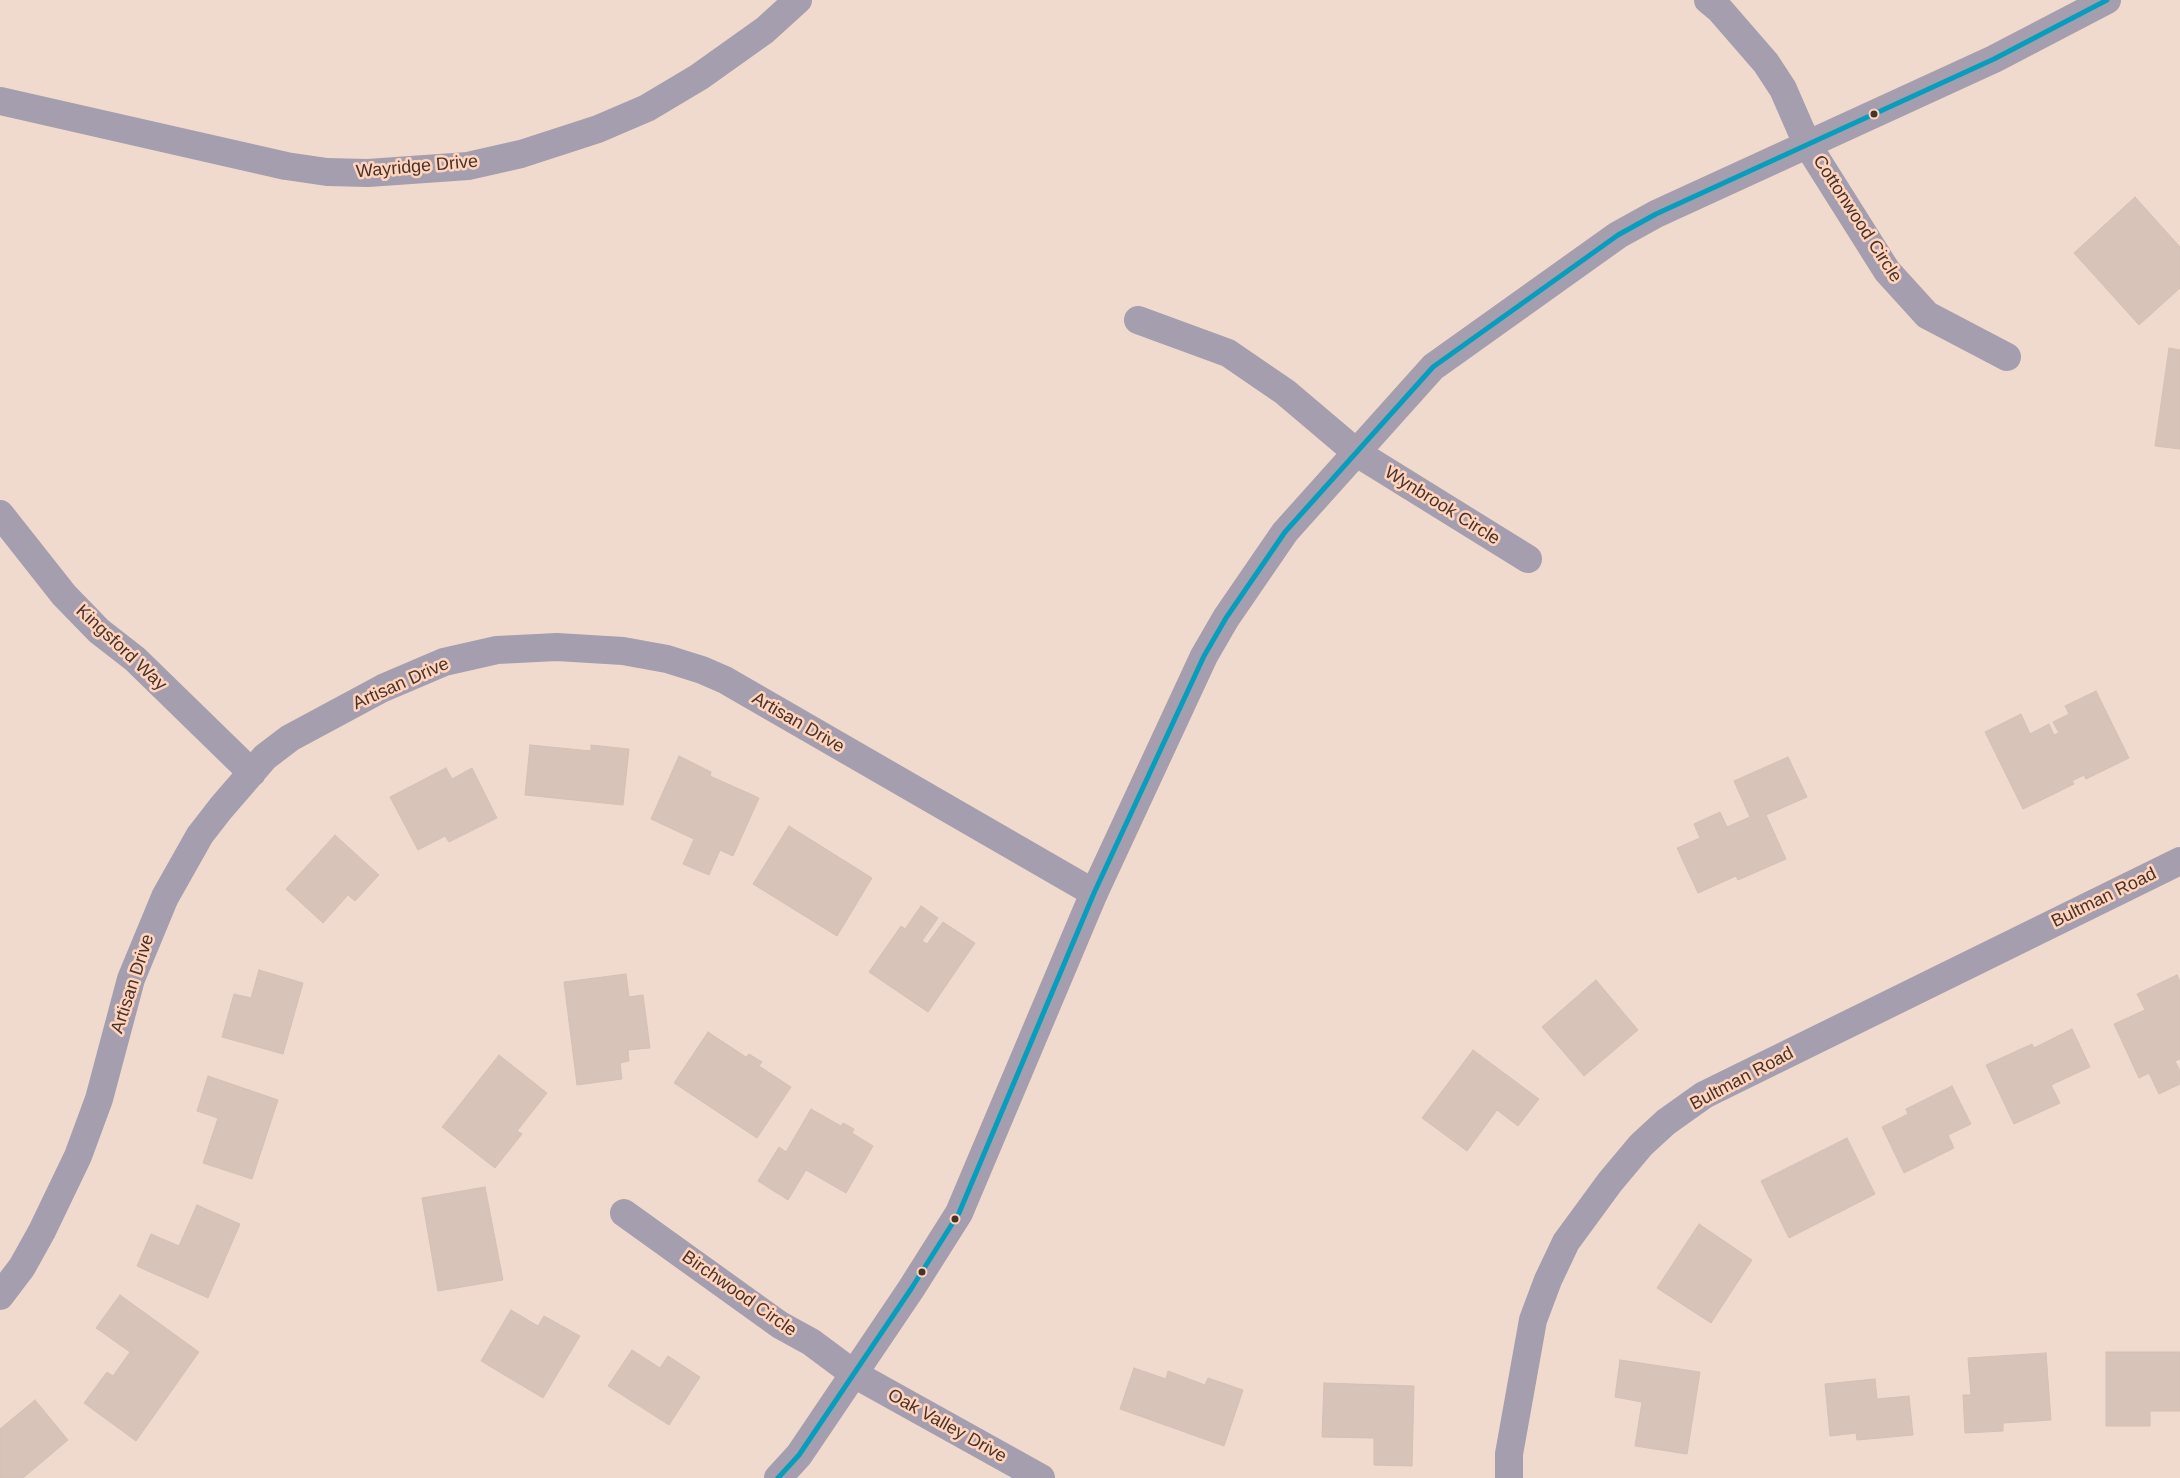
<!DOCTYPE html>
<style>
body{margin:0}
canvas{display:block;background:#f0d9cd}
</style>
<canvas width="2180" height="1478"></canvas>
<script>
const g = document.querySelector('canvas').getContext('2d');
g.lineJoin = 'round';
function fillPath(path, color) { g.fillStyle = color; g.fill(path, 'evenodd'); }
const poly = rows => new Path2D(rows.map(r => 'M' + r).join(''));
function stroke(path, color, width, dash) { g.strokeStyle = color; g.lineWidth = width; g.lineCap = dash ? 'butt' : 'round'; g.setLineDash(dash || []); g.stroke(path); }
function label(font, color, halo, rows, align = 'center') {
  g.font = font + ' Arial,sans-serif'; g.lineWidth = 5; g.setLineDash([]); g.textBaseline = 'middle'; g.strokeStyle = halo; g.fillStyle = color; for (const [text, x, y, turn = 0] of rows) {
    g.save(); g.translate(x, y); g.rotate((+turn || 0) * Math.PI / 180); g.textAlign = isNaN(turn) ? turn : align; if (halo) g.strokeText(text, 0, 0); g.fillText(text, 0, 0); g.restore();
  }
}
const building = poly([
 [2135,197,2180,247,2180,288,2139,325,2074,253,2135,197],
 [2169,348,2180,350,2180,449,2155,446,2169,348],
 [2096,691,2129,758,2086,779,2084,775,2072,781,2074,784,2023,809,1985,732,2021,714,2030,734,2049,724,2054,735,2059,733,2053,722,2069,714,2065,706,2096,691],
 [530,745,591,751,591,745,629,749,623,805,525,795,530,745],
 [679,756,711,772,710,776,759,798,733,856,720,850,709,875,683,864,694,839,651,819,679,756],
 [1788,757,1807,797,1766,815,1786,859,1738,880,1736,876,1698,893,1677,848,1700,838,1694,824,1720,812,1727,827,1750,817,1734,781,1788,757],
 [446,768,452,779,472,768,497,818,449,842,445,836,418,850,390,797,446,768],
 [789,826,872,878,837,936,753,884,789,826],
 [335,835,379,875,355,901,348,895,323,923,286,889,335,835],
 [921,906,938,918,922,941,927,944,943,922,975,943,928,1012,869,972,901,926,905,929,921,906],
 [259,970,303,983,283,1054,222,1037,234,994,251,998,259,970],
 [626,974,629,997,643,995,650,1048,628,1050,629,1061,620,1063,622,1079,577,1085,564,982,626,974],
 [2177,975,2180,982,2180,1059,2175,1061,2180,1071,2180,1084,2159,1094,2149,1073,2139,1078,2114,1024,2145,1010,2137,994,2177,975],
 [1596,980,1638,1030,1584,1076,1542,1027,1596,980],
 [2072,1029,2090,1067,2051,1085,2060,1103,2014,1124,1986,1065,2032,1044,2034,1048,2072,1029],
 [708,1032,746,1057,749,1054,762,1062,759,1066,791,1087,757,1138,674,1083,708,1032],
 [1473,1050,1539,1099,1518,1126,1497,1110,1467,1151,1422,1118,1473,1050],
 [499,1055,547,1093,517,1131,522,1134,495,1168,442,1127,499,1055],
 [208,1076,278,1100,252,1179,203,1163,218,1118,197,1111,208,1076],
 [1952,1086,1971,1124,1948,1135,1954,1148,1904,1173,1882,1127,1908,1114,1906,1109,1952,1086],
 [811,1109,841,1126,843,1123,854,1129,852,1133,873,1146,846,1193,806,1170,788,1200,758,1181,779,1147,786,1152,811,1109],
 [1847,1138,1875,1194,1789,1238,1761,1181,1847,1138],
 [485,1187,503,1280,438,1291,422,1198,485,1187],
 [197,1205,240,1224,208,1298,137,1266,151,1234,179,1246,197,1205],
 [1699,1224,1752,1260,1711,1323,1657,1288,1699,1224],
 [120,1295,199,1352,136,1441,84,1403,107,1372,113,1376,130,1352,96,1328,120,1295],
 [511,1310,538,1326,544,1316,580,1336,543,1398,481,1361,511,1310],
 [632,1350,660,1368,668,1356,700,1377,669,1425,608,1386,632,1350],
 [2106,1352,2180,1352,2180,1411,2150,1411,2150,1426,2106,1426,2106,1352],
 [2046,1353,2051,1420,2003,1423,2003,1431,1965,1433,1963,1395,1971,1395,1968,1358,2046,1353],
 [1620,1360,1700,1372,1687,1454,1635,1446,1642,1402,1615,1397,1620,1360],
 [1134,1368,1166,1379,1168,1371,1205,1385,1208,1378,1243,1390,1224,1446,1120,1409,1134,1368],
 [1875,1379,1877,1399,1909,1396,1913,1435,1857,1440,1856,1433,1830,1436,1825,1384,1875,1379],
 [1324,1383,1414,1386,1412,1466,1374,1465,1374,1438,1322,1437,1324,1383],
 [35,1400,68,1440,23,1478,0,1478,0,1429,35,1400]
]);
fillPath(building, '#d7c3b8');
stroke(building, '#d4c0b5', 1);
stroke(poly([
 [1708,0,1720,10,1766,63,1783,89,1807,144,1887,271,1927,315,2007,357],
 [0,101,286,166,327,172,368,173,468,166,521,154,598,129,647,108,699,77,765,30,798,0],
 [1138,320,1228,353,1285,392,1357,453,1528,559],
 [0,514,64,595,99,631,135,659,252,773],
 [624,1213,780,1325,811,1342,854,1374,1041,1478],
 [0,1296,22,1267,42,1231,78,1156,99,1099,131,979,165,897,200,835,221,808,265,757,290,738,383,688,444,662,497,650,557,647,623,651,667,659,702,670,725,680,1094,893],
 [1509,1478,1509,1454,1533,1320,1548,1280,1566,1242,1610,1182,1641,1145,1666,1122,1704,1095,2180,861]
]), '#a49eae', 28);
stroke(poly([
 [778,1478,799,1455,911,1289,959,1213,1094,893,1204,656,1226,618,1285,532,1433,367,1618,235,1656,214,1994,59,2107,0]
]), '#a49eae', 28);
stroke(poly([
 [778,1478,799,1455,911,1289,959,1213,1094,893,1204,656,1226,618,1285,532,1433,367,1618,235,1656,214,1994,59,2107,0]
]), '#079dbd', 5);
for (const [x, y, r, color] of [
 [1874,114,4.5,"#483328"],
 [955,1219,4.5,"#483328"],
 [922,1272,4.5,"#483328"]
]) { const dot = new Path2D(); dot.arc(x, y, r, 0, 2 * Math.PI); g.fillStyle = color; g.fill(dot); stroke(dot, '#ffd4be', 2); }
label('18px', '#483328', '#ffd4be', [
 ["Wayridge Drive",417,167,-5],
 ["Cottonwood Circle",1857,219,57],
 ["Wynbrook Circle",1442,506,32],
 ["Kingsford Way",121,648,43],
 ["Artisan Drive",401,684,-24],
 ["Artisan Drive",798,723,30],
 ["Bultman Road",2104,898,-26],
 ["Artisan Drive",133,984,-72],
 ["Bultman Road",1742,1079,-28],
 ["Birchwood Circle",739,1294,35],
 ["Oak Valley Drive",947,1426,29]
]);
</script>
